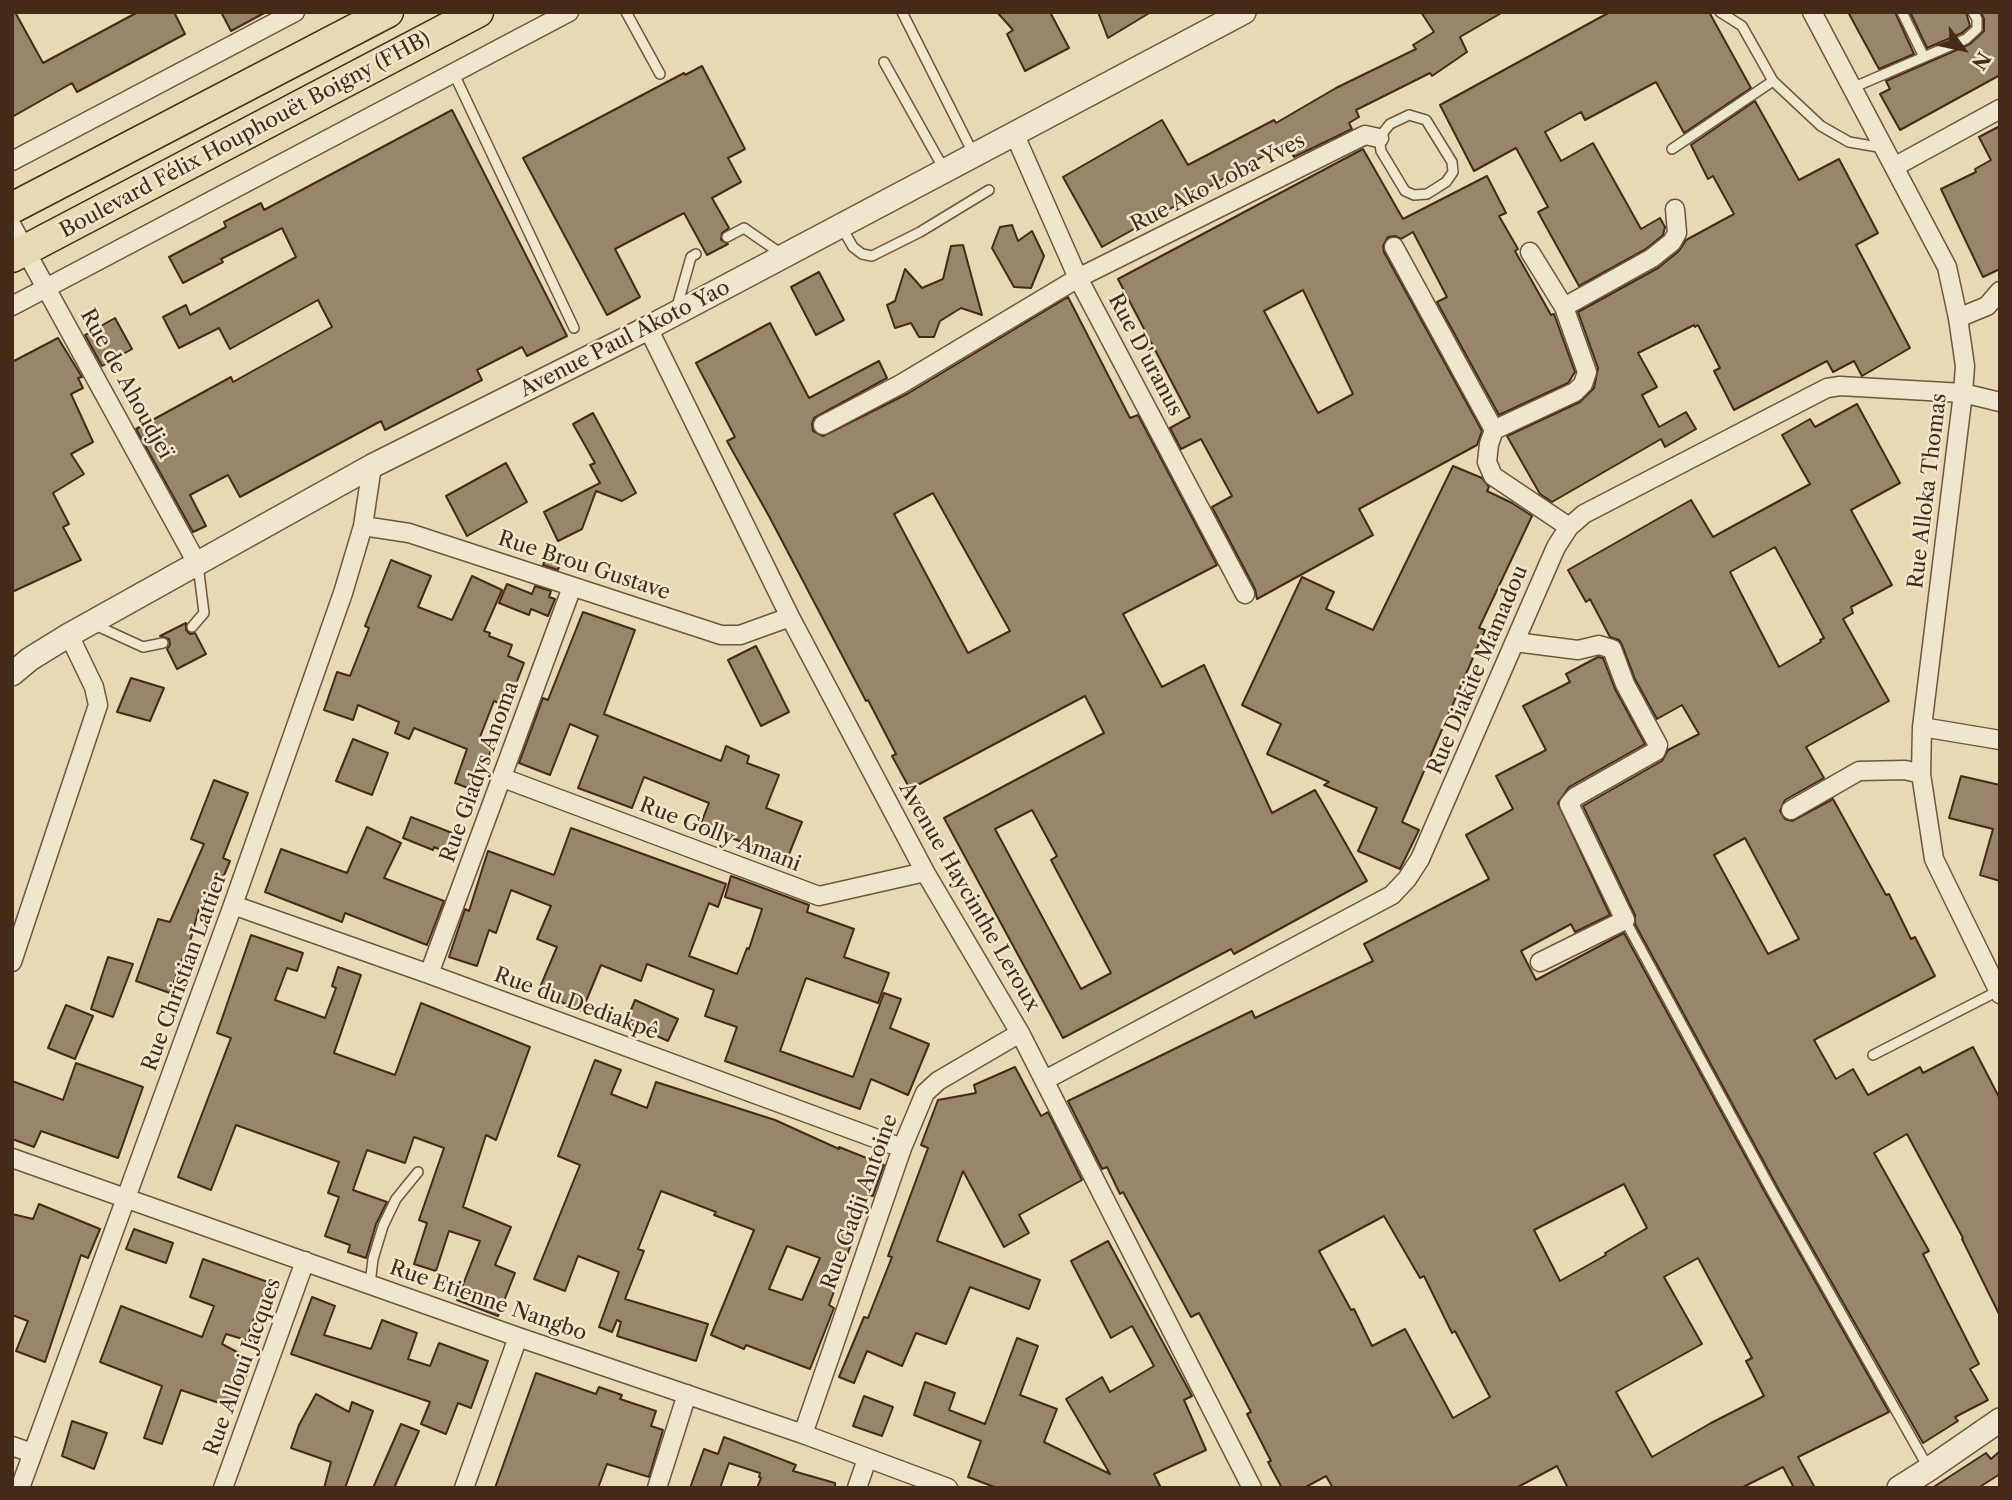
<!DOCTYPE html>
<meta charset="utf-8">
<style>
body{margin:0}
#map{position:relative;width:2012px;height:1500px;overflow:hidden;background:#e6d9b4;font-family:"Libre Caslon Text",serif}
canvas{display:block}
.frame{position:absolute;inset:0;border:14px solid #452a17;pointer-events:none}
.north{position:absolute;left:1928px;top:14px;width:70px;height:70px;-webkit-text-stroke:5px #efe6ce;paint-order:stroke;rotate:123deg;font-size:19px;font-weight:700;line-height:28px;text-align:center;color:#452a17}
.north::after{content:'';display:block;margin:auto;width:24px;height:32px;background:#452a17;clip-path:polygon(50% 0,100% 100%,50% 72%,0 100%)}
</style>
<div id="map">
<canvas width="2012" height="1500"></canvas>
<div class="frame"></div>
<div class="north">N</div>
</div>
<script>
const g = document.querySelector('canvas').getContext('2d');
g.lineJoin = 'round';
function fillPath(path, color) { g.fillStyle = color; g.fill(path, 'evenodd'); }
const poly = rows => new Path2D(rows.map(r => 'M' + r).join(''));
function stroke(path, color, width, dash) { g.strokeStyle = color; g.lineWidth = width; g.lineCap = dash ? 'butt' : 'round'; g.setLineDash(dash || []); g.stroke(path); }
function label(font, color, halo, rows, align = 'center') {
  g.font = font + ' "Libre Caslon Text",serif'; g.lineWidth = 5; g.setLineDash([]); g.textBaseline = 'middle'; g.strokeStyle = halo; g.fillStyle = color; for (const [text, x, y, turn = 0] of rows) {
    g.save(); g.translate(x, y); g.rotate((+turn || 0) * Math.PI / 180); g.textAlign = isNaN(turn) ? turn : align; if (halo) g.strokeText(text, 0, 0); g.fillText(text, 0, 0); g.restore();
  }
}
const building = poly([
 [12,12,15,12,43,63,138,12,174,12,185,34,77,92,72,83,12,117,12,12],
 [221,12,266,12,231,31,221,12],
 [997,12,1050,12,1069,48,1025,71,1007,34,1013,30,997,12],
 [1098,12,1151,12,1108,38,1098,12],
 [1421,12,1503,12,1460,37,1467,52,1432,76,1430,73,1356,110,1359,117,1349,123,1352,129,1294,157,1287,143,1102,247,1063,177,1162,120,1188,165,1274,120,1276,123,1336,88,1416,49,1413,45,1434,32,1421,12],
 [1610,12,1709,12,1751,88,1684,133,1656,82,1585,120,1581,112,1545,132,1561,161,1593,143,1641,229,1660,218,1665,227,1663,235,1646,249,1579,286,1538,212,1548,207,1516,148,1474,171,1440,105,1610,12],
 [1848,12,1895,12,1914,54,1879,69,1848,12],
 [1910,12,1966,12,1970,26,1962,33,1927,48,1910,12],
 [1981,12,2000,12,2000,75,1900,130,1880,94,1890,89,1886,81,1970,44,1984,31,1984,19,1981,12],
 [702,66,745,149,728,158,741,182,712,198,729,228,722,233,721,240,728,244,707,255,684,213,615,249,640,297,607,315,523,158,684,73,685,75,702,66],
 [1755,101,1799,180,1839,159,1878,233,1856,245,1910,348,1862,376,1854,361,1833,372,1827,361,1734,410,1714,371,1720,368,1698,325,1695,327,1694,325,1638,353,1657,387,1642,395,1659,427,1686,412,1696,429,1665,447,1661,439,1552,502,1540,494,1507,436,1580,402,1594,388,1598,368,1578,312,1658,268,1679,251,1686,240,1734,214,1713,176,1708,179,1691,145,1755,101],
 [452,110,567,336,527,356,522,347,477,370,482,380,385,430,381,421,240,497,228,475,190,495,206,526,193,532,136,429,231,377,233,382,332,327,318,300,230,349,219,328,179,348,163,317,186,305,190,315,296,257,282,228,221,259,223,262,183,283,169,257,226,227,224,222,261,203,264,210,452,110],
 [2000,126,2000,269,1983,277,1941,189,1976,172,1975,169,1991,160,1979,137,2000,126],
 [1363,149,1403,219,1487,176,1506,213,1499,216,1518,249,1515,251,1551,315,1554,314,1575,372,1568,383,1499,415,1437,302,1447,297,1413,232,1401,239,1395,236,1388,237,1383,246,1384,252,1482,431,1477,445,1359,509,1373,535,1257,599,1255,589,1212,507,1232,496,1201,439,1181,449,1170,428,1190,417,1118,279,1363,149],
 [1303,290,1353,394,1318,413,1264,311,1303,290],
 [1012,225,1018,241,1032,231,1044,256,1031,288,1014,287,992,248,1000,227,1012,225],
 [963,245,982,315,961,308,940,321,934,337,919,337,911,323,895,328,887,305,895,301,905,269,922,288,943,279,951,246,963,245],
 [819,272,844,320,816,335,791,287,819,272],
 [1068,297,1130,418,1138,415,1217,565,1123,614,1162,687,1204,665,1272,813,1315,790,1367,881,1234,954,1231,949,1063,1038,944,818,1104,733,1085,696,910,789,892,756,896,754,868,700,866,701,770,518,727,441,735,437,696,363,770,323,809,398,879,361,887,378,814,418,812,424,813,431,823,436,907,394,1068,297],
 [933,493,1010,631,968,653,894,514,933,493],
 [1032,810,1057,856,1051,860,1111,973,1081,989,995,829,1032,810],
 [115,318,132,349,102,366,85,335,115,318],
 [58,338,82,377,78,378,83,388,71,394,93,442,71,454,84,474,53,493,69,524,63,527,81,560,12,592,12,362,58,338],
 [1857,404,1900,483,1851,510,1892,585,1851,607,1853,613,1843,619,1889,701,1806,747,1824,778,1785,800,1780,811,1785,819,1792,821,1833,799,1886,895,1889,894,1911,939,1915,937,1935,976,1814,1040,1836,1079,1853,1069,1868,1095,1920,1067,1923,1073,1973,1047,2000,1099,2000,1316,1962,1239,1963,1238,1907,1134,1874,1153,1929,1251,1923,1254,1979,1364,1970,1369,1988,1400,1955,1417,1958,1421,1923,1443,1779,1190,1635,924,1635,915,1583,806,1662,761,1668,750,1699,734,1682,705,1657,719,1635,679,1622,645,1619,640,1610,637,1590,599,1586,602,1568,570,1691,500,1713,537,1810,484,1782,435,1810,419,1815,427,1857,404],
 [1775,547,1824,638,1820,640,1821,642,1779,667,1730,572,1775,547],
 [1745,838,1799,939,1768,954,1714,855,1745,838],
 [593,413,636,493,622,501,596,491,582,529,558,541,544,512,600,483,590,465,595,463,573,424,593,413],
 [506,463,527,502,467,536,446,496,506,463],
 [1453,466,1482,478,1489,487,1487,491,1512,503,1532,516,1479,628,1485,630,1402,822,1419,830,1400,869,1358,851,1377,808,1324,785,1329,782,1267,754,1281,724,1242,705,1302,577,1334,592,1326,609,1373,630,1453,466],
 [548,552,563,557,558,570,543,565,548,552],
 [391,560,431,576,418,607,452,620,472,576,502,590,484,631,490,633,489,636,512,645,508,656,524,663,507,707,494,701,480,737,494,742,476,791,455,783,467,749,414,728,409,739,395,733,399,722,358,705,353,720,324,710,337,672,350,676,369,628,365,626,391,560],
 [507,584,532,594,535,586,551,591,549,597,555,599,548,616,531,609,529,615,499,603,507,584],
 [583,612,635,630,604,714,721,761,726,746,749,756,747,763,779,775,766,808,802,822,787,859,700,826,709,803,644,777,632,808,578,788,598,736,570,724,550,775,519,763,543,698,548,700,583,612],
 [186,623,186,630,190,634,195,633,206,654,177,669,167,649,170,645,169,639,160,636,186,623],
 [756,646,789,712,761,726,728,660,756,646],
 [1598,657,1603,658,1615,689,1645,744,1569,787,1558,803,1610,915,1575,932,1571,924,1521,951,1536,980,1624,933,1767,1196,1889,1412,1798,1457,1815,1488,1794,1488,1783,1467,1741,1488,1568,1488,1557,1466,1516,1488,1333,1488,1326,1476,1304,1488,1282,1488,1268,1462,1271,1461,1247,1414,1251,1412,1199,1313,1191,1317,1123,1192,1120,1194,1107,1167,1102,1169,1068,1101,1252,1011,1255,1018,1373,961,1364,944,1489,879,1466,835,1513,809,1496,776,1546,750,1523,706,1570,682,1566,674,1598,657],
 [1624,1184,1647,1228,1605,1253,1606,1255,1560,1281,1534,1230,1624,1184],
 [1384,1216,1420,1278,1424,1276,1452,1333,1455,1331,1490,1397,1453,1418,1405,1329,1372,1346,1354,1309,1351,1310,1319,1251,1384,1216],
 [1698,1258,1752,1358,1746,1361,1764,1396,1711,1423,1652,1457,1616,1392,1702,1344,1664,1277,1698,1258],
 [131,678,164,688,150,721,117,712,131,678],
 [353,739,388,753,372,795,336,781,353,739],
 [1961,776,2000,785,2000,881,1980,875,1993,829,1949,818,1961,776],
 [214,780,248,793,223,858,230,861,210,909,200,905,185,960,182,959,170,993,136,981,158,919,170,922,204,844,191,839,214,780],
 [411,817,460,836,453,855,434,847,433,850,403,838,411,817],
 [367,827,401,843,384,878,444,901,427,945,345,913,342,922,265,892,281,849,347,873,367,827],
 [571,828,726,884,718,907,709,903,689,956,737,974,747,948,749,949,762,909,725,897,731,876,809,905,807,912,854,929,844,957,889,973,878,1003,806,978,780,1051,853,1077,884,993,901,999,890,1028,929,1044,908,1095,871,1079,860,1109,725,1061,737,1027,705,1016,714,990,647,964,641,981,601,965,582,1011,538,992,557,947,537,939,551,906,511,890,496,933,489,930,477,966,449,957,465,909,469,911,488,851,554,875,571,828],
 [251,935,303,953,297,971,287,968,275,1000,325,1018,336,988,332,986,338,967,361,975,334,1053,395,1075,421,1003,530,1047,496,1140,486,1135,463,1207,511,1227,495,1265,515,1273,498,1316,457,1300,480,1241,449,1231,436,1271,414,1264,427,1223,419,1220,444,1148,414,1137,405,1163,367,1150,353,1190,387,1202,376,1224,366,1258,348,1252,350,1245,325,1236,339,1197,328,1193,339,1162,236,1125,211,1190,178,1177,231,1038,217,1033,251,935],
 [108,957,133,964,113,1017,91,1009,108,957],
 [635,1000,678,1019,668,1041,626,1022,635,1000],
 [66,1005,93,1016,75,1059,48,1048,66,1005],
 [595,1060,621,1070,611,1094,647,1108,656,1082,775,1120,839,1149,839,1147,884,1165,873,1196,869,1195,829,1305,834,1308,810,1369,746,1345,744,1349,711,1335,754,1230,714,1215,716,1212,661,1191,638,1249,644,1251,625,1299,708,1324,696,1361,617,1336,621,1322,617,1320,612,1332,599,1327,619,1272,578,1256,565,1291,534,1279,580,1165,558,1156,595,1060],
 [787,1246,820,1258,802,1300,769,1289,787,1246],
 [76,1063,143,1087,118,1158,41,1131,34,1147,12,1139,12,1081,63,1100,76,1063],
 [1015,1067,1041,1116,1048,1112,1082,1180,1019,1215,1029,1233,1004,1247,963,1171,937,1241,1040,1280,1029,1309,970,1287,946,1344,916,1333,902,1366,867,1351,854,1383,839,1377,864,1317,868,1318,892,1257,888,1256,928,1148,921,1145,938,1100,976,1093,974,1085,1015,1067],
 [39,1204,100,1229,88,1258,81,1255,45,1362,16,1351,28,1321,12,1315,12,1214,33,1219,39,1204],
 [134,1229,173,1243,166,1263,126,1249,134,1229],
 [1108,1241,1192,1396,1184,1400,1206,1450,1154,1474,1161,1488,997,1488,968,1477,981,1441,914,1415,925,1382,955,1393,949,1410,985,1424,1017,1338,1038,1346,1020,1395,1057,1409,1044,1442,1110,1474,1066,1399,1102,1377,1110,1392,1154,1366,1132,1326,1111,1338,1071,1261,1108,1241],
 [203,1259,268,1282,246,1340,226,1334,222,1344,252,1360,234,1408,181,1390,162,1444,144,1438,162,1386,100,1362,121,1306,202,1337,214,1306,190,1297,203,1259],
 [312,1297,335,1306,324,1335,371,1349,382,1320,417,1333,408,1359,430,1366,439,1343,488,1361,471,1408,458,1403,446,1434,421,1424,430,1402,291,1354,312,1297],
 [536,1373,596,1394,599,1387,622,1395,620,1399,656,1411,651,1426,663,1430,649,1477,607,1464,598,1488,495,1488,536,1373],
 [316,1394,349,1412,352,1402,373,1411,345,1488,324,1488,331,1462,291,1448,299,1425,316,1394],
 [864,1396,893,1407,882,1436,853,1426,864,1396],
 [72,1421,107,1433,94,1469,62,1456,72,1421],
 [401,1424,419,1431,394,1488,373,1488,401,1424],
 [724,1437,796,1465,793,1471,835,1483,835,1488,757,1488,761,1478,759,1477,760,1473,729,1463,720,1488,690,1488,704,1449,718,1454,724,1437],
 [2000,1451,2000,1474,1978,1488,1932,1488,1986,1453,1991,1459,2000,1451]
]);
fillPath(building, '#998569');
stroke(building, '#452a17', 2);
const service = poly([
 [626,12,660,74],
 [902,12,973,153],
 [1720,12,1742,26,1773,81,1821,126,1849,142,1884,148],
 [1902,12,1924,57],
 [884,62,945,171],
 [454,74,574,328],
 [1852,88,1966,39,1977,29,1977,19,1973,12],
 [1409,115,1426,120,1452,162,1453,172,1446,182,1427,194,1414,195,1405,191,1381,151,1379,138,1390,124,1409,115],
 [1672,149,1773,81],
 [841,226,853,247,862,254,872,256,920,232,989,190],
 [727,237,744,228,783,255],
 [676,310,691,257,696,254],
 [95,625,143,647,163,643],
 [192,627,204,613,198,565],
 [1625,920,1773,1193,1929,1469],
 [1873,1055,1998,991],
 [370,1284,373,1259,383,1226,396,1199,418,1172]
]);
const minor = poly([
 [1812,12,1947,267,1958,318,1965,366,1963,393,1922,727,1921,774,1934,859,2000,994],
 [1014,133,1078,278,1245,594],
 [12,161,295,12],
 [1894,167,2000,109],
 [12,226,198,565],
 [1394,247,1494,430,1489,444,1487,462,1493,476,1569,527],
 [12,306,569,12],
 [1564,307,1652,258,1672,242,1677,233,1675,209],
 [1958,318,1987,306,2000,291],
 [648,328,790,617,925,872,1020,1033,1252,1488],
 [823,425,901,384,1078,278,1365,135,1379,138],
 [1494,430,1575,392,1583,384,1587,372,1564,307,1530,252],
 [363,526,409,533,721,635,740,635,790,617],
 [1515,642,1578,650,1599,645,1612,649,1625,684,1658,745,1656,751,1575,797,1569,804,1625,920,1540,962],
 [1922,727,2000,740],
 [503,778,819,896,925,872],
 [1791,810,1859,771,1905,770,1921,774],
 [233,905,429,974,902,1148],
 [12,962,98,705,94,687,69,635],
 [429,974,572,587],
 [1045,1080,1392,895,1407,879,1420,859,1556,547,1569,527,1584,514,1827,388,1840,386,1963,393,2000,402],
 [12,1158,518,1337,803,1434,948,1488],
 [803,1434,902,1148,925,1093,938,1081,1020,1033],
 [12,1446,32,1453],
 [20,1488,233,905,343,593,363,526,372,466],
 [223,1488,305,1261],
 [464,1488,518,1337],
 [657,1488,687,1394],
 [857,1488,867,1459]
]);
const tertiary = poly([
 [12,674,30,659,69,635,372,466,648,328,1244,12],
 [1899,1488,1929,1469,2000,1420]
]);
const trunk = poly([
 [12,208,388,12],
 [12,257,478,12]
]);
stroke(service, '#6d563e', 12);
stroke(minor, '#6d563e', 21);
stroke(tertiary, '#6d563e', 26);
stroke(trunk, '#452a17', 33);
stroke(service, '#efe6ce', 9);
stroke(minor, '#efe6ce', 18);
stroke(tertiary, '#efe6ce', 23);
stroke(trunk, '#e6d9b4', 30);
label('21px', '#452a17', '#efe6ce', [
 ["Boulevard Félix Houphouët Boigny (FHB)",245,135,-28],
 ["Rue Ako Loba Yves",1218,183,-27],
 ["Avenue Paul Akoto Yao",625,339,-27],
 ["Rue D'uranus",1145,355,62],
 ["Rue de Ahoudjeï",126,384,61],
 ["Rue Alloka Thomas",1928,491,-83],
 ["Rue Brou Gustave",584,566,18],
 ["Rue Diakite Mamadou",1478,670,-67],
 ["Rue Gladys Anoma",480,772,-70],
 ["Rue Golly Amani",720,835,21],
 ["Avenue Haycinthe Leroux",969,897,60],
 ["Rue Christian Lattier",185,972,-70],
 ["Rue du Dediakpê",576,1004,20],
 ["Rue Gadji Antoine",860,1202,-70],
 ["Rue Etienne Nangbo",488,1301,19],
 ["Rue Alloui Jacques",243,1367,-70]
]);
</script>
